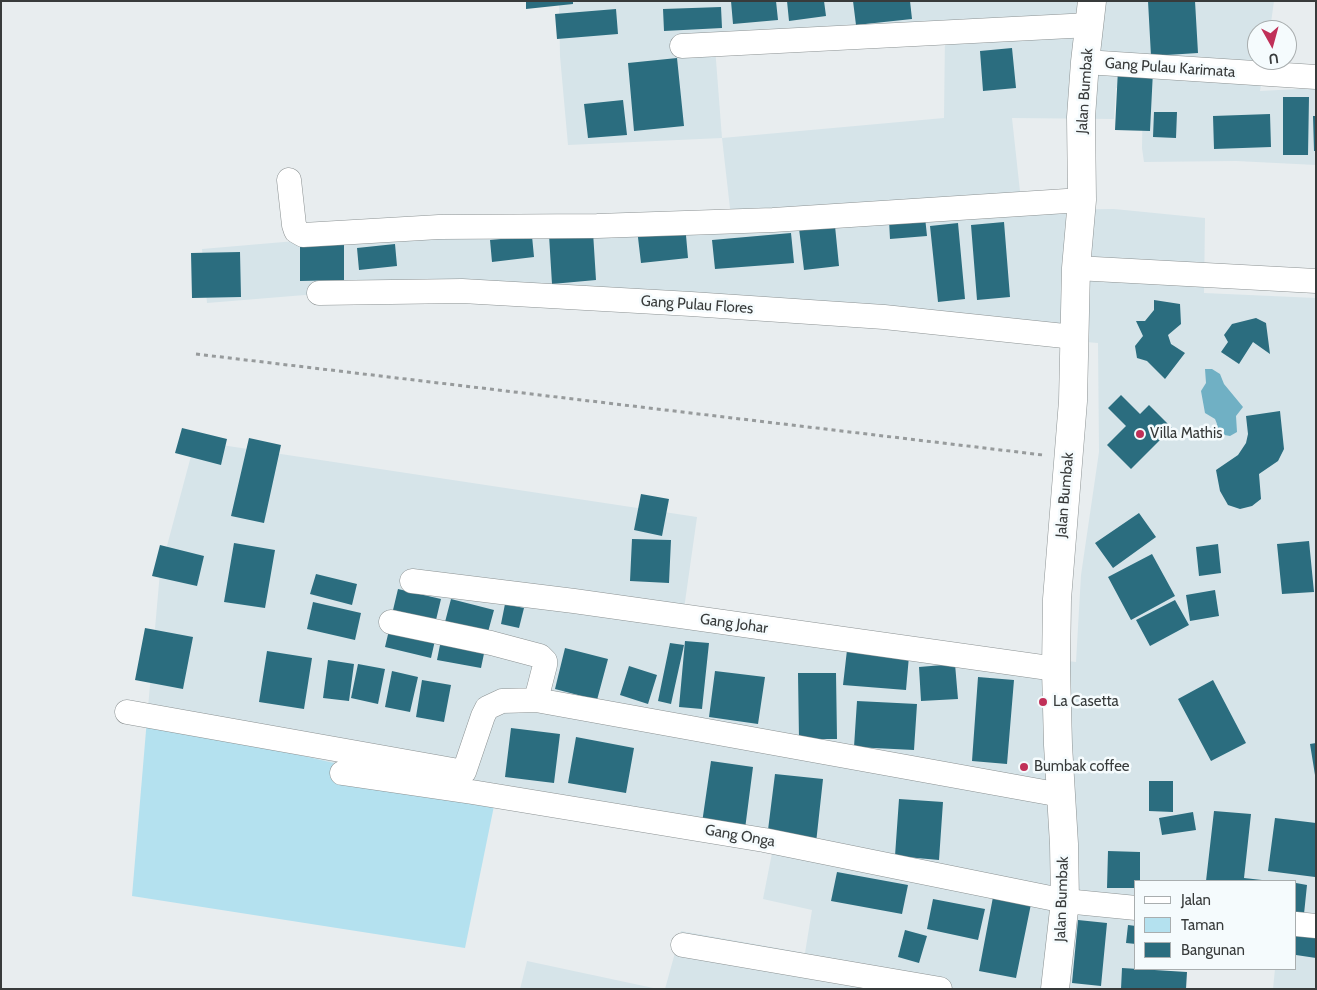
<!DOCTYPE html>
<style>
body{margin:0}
#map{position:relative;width:1317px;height:990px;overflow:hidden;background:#e8edef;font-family:Cabin,sans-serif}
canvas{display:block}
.frame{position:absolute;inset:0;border:2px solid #383b3b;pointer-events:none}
.legend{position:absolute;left:1134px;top:880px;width:162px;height:90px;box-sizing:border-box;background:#f5fbfd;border:1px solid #a9aeaf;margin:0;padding:6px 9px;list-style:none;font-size:15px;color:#383b3b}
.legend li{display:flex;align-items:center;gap:10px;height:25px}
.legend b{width:25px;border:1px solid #a9aeaf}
.north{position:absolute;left:1247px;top:20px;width:50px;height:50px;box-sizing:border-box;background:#f5fbfd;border:1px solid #a9aeaf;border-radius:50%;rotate:173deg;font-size:14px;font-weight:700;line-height:20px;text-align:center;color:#383b3b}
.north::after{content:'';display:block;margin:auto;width:18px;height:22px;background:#c03058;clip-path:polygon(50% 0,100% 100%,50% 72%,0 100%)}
</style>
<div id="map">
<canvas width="1317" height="990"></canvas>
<div class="frame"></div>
<ul class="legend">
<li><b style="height:6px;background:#fff"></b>Jalan</li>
<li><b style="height:14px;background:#b4e1ef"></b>Taman</li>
<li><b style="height:14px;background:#2b6d7f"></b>Bangunan</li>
</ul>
<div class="north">U</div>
</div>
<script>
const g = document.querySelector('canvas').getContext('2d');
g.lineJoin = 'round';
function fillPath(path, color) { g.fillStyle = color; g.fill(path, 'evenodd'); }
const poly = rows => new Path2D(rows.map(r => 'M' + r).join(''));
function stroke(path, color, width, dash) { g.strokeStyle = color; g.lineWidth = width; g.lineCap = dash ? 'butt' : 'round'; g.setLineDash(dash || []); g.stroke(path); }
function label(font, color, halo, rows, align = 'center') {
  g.font = font + ' Cabin,sans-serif'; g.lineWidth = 5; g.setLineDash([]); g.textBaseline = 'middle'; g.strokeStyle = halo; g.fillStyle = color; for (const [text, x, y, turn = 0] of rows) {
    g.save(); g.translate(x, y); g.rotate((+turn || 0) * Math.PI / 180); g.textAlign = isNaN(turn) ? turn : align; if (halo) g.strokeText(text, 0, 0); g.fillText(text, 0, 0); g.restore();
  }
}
fillPath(poly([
 [559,1,1274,1,1270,30,1257,30,1257,60,1265,60,1260,91,1316,88,1316,165,1236,161,1144,162,1142,148,1143,89,1116,88,1114,119,1012,118,1022,210,1114,209,1205,218,1204,293,1316,298,1316,989,1273,989,1275,969,1296,969,1296,881,1136,881,1136,969,1140,969,1137,989,665,989,681,931,805,953,812,910,763,899,772,853,495,801,147,719,160,572,195,441,697,517,683,616,1076,662,1081,575,1099,452,1098,343,415,286,207,303,202,249,389,233,732,226,722,138,568,145,560,56],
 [945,35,944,118,722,138,715,47],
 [527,961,658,989,520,989]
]), '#d6e4e9');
fillPath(poly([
 [147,719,495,801,465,948,132,896]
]), '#b4e1ef');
fillPath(poly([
 [1205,369,1212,369,1220,374,1224,384,1243,407,1236,416,1237,432,1230,436,1219,434,1216,429,1217,424,1215,419,1205,413,1201,391,1206,383]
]), '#70b0c4');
fillPath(poly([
 [526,1,573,1,573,4,526,9],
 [731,1,776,1,778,20,733,24],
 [787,1,824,1,826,16,789,21],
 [853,1,910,1,912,19,856,25],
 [1148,1,1195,1,1198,53,1151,56],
 [721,7,722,28,664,31,663,9],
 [616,9,618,34,557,39,555,14],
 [1012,48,1016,88,983,91,980,51],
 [677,58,684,126,634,131,628,63],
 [1118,69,1153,71,1150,131,1115,130],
 [1283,97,1309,97,1308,155,1283,155],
 [623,100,627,135,588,138,584,104],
 [1154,112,1177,112,1176,138,1153,137],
 [1270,114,1271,147,1214,149,1213,116],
 [1313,116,1316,116,1316,151,1314,151],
 [834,216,839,266,804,270,798,220],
 [925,217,927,236,890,239,889,220],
 [1004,222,1010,297,977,300,971,225],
 [958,223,965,299,938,302,930,226],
 [685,224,688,258,641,263,637,229],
 [593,232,596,280,552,284,549,235],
 [791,233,794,263,715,269,712,240],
 [532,236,534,257,492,262,490,240],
 [300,240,344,240,344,280,300,281],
 [395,244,397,266,359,270,357,248],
 [240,252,241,297,192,298,191,253],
 [1154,300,1180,304,1181,324,1168,335,1171,344,1185,353,1165,379,1147,361,1137,358,1135,346,1143,336,1136,321,1145,321,1154,310],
 [1256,318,1266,323,1270,354,1253,342,1239,364,1221,352,1228,342,1224,335,1232,324],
 [1121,395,1140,414,1149,405,1172,428,1131,469,1107,445,1126,426,1108,408],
 [1280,411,1284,449,1278,461,1259,474,1261,499,1252,506,1240,509,1228,505,1220,491,1216,470,1238,455,1246,443,1248,434,1246,416],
 [182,428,227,439,221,465,175,453],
 [249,438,281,445,264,523,231,516],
 [641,494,669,499,662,536,634,530],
 [1139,513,1156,537,1113,568,1095,543],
 [632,539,671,540,669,583,630,581],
 [1309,541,1314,592,1282,594,1277,544],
 [234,543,275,550,265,608,224,602],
 [1218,544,1221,573,1199,576,1196,547],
 [160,545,204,556,197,586,152,576],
 [1152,554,1175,596,1131,620,1108,577],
 [316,574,357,584,352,605,310,594],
 [398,589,441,599,436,620,393,610],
 [1215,590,1219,616,1190,621,1186,595],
 [451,599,494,610,488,632,445,622],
 [1175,600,1189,625,1150,646,1136,620],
 [313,602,361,613,355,640,307,629],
 [505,604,524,608,519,628,501,624],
 [390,626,436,636,431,658,385,647],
 [145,628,193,637,183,689,135,680],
 [442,635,486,644,481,668,437,660],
 [685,641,709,643,702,709,679,707],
 [670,643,684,645,671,704,658,701],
 [565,648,608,659,597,700,555,689],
 [847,650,909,656,906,690,843,685],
 [267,651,312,658,304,709,259,702],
 [328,660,354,664,349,701,323,698],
 [358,664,385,669,378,704,351,698],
 [955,664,958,699,921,701,919,667],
 [629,666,657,675,648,704,620,695],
 [392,671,418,677,410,712,385,707],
 [715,671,765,677,758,724,709,717],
 [798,673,836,673,837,739,799,739],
 [978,677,1014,680,1007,764,972,761],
 [422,680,451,685,444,722,416,717],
 [1213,680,1246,743,1211,761,1178,699],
 [857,701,917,704,914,750,854,747],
 [511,728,560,734,554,783,505,777],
 [576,737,634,748,626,793,568,783],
 [1316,743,1316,775,1315,775,1310,744],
 [711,761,753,767,745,829,702,823],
 [775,774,823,779,816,843,767,838],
 [1149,781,1173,781,1173,812,1149,811],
 [899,799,943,802,939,860,895,856],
 [1214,811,1251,814,1244,878,1262,880,1262,881,1206,881],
 [1193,812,1196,830,1162,835,1159,818],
 [1275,818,1316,823,1315,877,1268,871],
 [1108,851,1140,852,1140,881,1136,881,1136,888,1107,888],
 [837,872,908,885,902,914,831,901],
 [1296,883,1307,885,1304,914,1296,913],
 [993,897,1031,904,1016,978,979,971],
 [933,899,985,909,978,940,927,929],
 [1078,920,1107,923,1101,986,1072,983],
 [1128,925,1136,926,1136,944,1126,943],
 [1296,925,1316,927,1316,958,1296,955],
 [905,930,927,936,919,963,898,957],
 [1122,968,1187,972,1186,989,1121,989]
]), '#2b6d7f');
const street = poly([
 [682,46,1090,25],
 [1085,62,1316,77],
 [289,180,294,225,296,231,303,235,439,227,597,226,773,220,1082,200],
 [1076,268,1316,281],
 [319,293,462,291,691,304,884,317,1074,337],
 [412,581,574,601,1056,669],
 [391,622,491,643,540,656,545,661,545,665,536,700],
 [127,712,464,772,483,716,487,708,502,701,536,700,1061,795],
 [342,773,472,792,764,840,1065,901,1136,908],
 [1296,924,1316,926],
 [683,945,940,989]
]);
const secondary = poly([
 [1055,989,1065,901,1064,844,1058,745,1056,669,1057,599,1073,401,1076,268,1082,200,1081,117,1085,62,1092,1]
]);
stroke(street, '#8c9293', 25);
stroke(secondary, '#8c9293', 29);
stroke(poly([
 [196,354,1043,455]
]), '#979b9c', 3, [4, 4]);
stroke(street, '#fff', 24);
stroke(secondary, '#fff', 28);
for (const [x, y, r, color] of [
 [1140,434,5,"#c03058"],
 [1043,702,5,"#c03058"],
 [1024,767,5,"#c03058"]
]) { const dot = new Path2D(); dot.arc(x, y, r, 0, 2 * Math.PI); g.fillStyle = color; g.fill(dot); stroke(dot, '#f5fbfd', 2); }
label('15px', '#383b3b', '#f5fbfd', [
 ["Gang Pulau Karimata",1170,68,4],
 ["Jalan Bumbak",1085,91,-86],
 ["Gang Pulau Flores",697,305,4],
 ["Jalan Bumbak",1065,495,-85],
 ["Gang Johar",734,624,8],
 ["Gang Onga",740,836,10],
 ["Jalan Bumbak",1062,899,-88]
]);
label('15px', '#383b3b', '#f5fbfd', [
 ["Villa Mathis",1150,434],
 ["La Casetta",1053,702],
 ["Bumbak coffee",1034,767]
], 'left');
</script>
